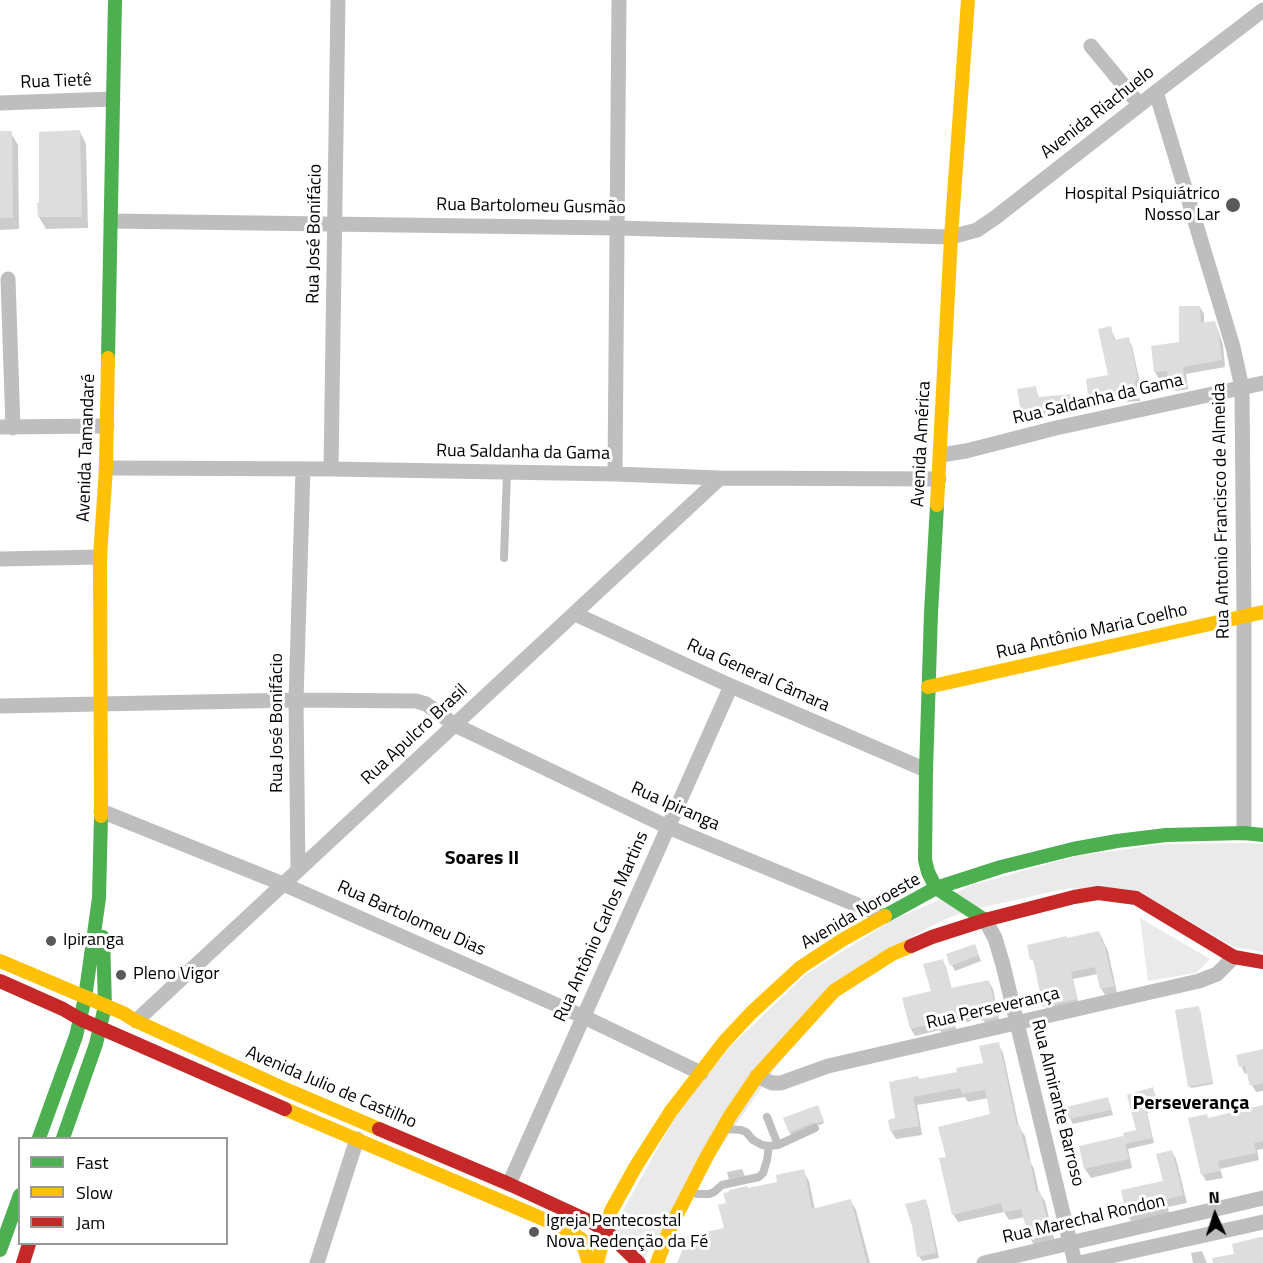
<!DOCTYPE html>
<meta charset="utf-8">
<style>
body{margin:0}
#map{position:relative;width:1263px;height:1263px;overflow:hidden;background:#fff;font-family:"Titillium Web",sans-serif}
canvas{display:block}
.legend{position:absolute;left:18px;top:1137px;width:210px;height:108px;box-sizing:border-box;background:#fff;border:2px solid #999;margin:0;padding:8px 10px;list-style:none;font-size:18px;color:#000}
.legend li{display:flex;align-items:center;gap:12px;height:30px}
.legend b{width:30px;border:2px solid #999}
.north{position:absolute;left:1185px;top:1185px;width:60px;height:60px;-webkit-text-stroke:4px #fff;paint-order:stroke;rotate:357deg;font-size:16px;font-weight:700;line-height:24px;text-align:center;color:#000}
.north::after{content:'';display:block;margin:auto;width:21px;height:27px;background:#000;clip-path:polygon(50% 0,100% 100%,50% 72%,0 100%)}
</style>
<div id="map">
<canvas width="1263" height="1263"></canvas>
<ul class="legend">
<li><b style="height:8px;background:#4caf50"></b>Fast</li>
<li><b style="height:8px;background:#ffc107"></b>Slow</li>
<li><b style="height:8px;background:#c62828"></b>Jam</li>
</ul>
<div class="north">N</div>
</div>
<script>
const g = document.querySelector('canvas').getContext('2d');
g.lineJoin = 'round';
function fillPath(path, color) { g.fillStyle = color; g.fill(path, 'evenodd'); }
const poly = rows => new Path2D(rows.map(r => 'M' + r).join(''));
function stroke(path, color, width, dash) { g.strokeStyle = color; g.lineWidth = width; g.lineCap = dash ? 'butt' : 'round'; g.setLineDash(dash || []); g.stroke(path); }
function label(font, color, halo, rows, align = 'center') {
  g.font = font + ' "Titillium Web",sans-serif'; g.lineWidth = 6; g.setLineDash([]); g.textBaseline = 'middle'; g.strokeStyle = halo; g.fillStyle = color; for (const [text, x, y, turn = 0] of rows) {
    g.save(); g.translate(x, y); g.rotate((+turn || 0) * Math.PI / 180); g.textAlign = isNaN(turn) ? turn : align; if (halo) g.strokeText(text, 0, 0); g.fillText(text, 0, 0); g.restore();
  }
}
fillPath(poly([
 [1249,843,1263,844,1263,952,1234,947,1141,893,1069,888,979,908,948,918,924,930,831,987,644,1258,613,1233,621,1214,679,1110,730,1047,805,975,891,921,973,885,1076,856,1166,844],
 [1140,918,1210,959,1196,973,1148,981]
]), '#eaeaea');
fillPath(poly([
 [80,132,86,144,88,228,46,229,39,217],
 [0,133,11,133,18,145,19,229,0,230],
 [1200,307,1204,314,1204,324,1214,322,1218,330,1223,345,1225,367,1186,374,1188,389,1175,391,1170,384,1169,378,1159,379,1155,372,1152,347,1181,344],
 [1110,328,1114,336,1116,341,1128,339,1132,346,1141,387,1138,388,1140,401,1127,402,1125,398,1094,403,1090,396,1110,376],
 [1035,387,1039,398,1072,395,1076,401,1077,413,1042,416,1043,420,1027,423,1024,417],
 [1099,932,1108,951,1117,993,1105,995,1101,988,1098,974,1073,979,1079,1006,1049,1013,1045,1006,1036,967,1032,959,1067,939],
 [975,946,981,961,955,971,952,965],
 [942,960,946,967,952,990,989,982,993,989,1000,1024,987,1027,983,1019,955,1024,957,1034,944,1037,940,1030,915,1036,911,1029,933,992],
 [1200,1010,1213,1084,1191,1088,1190,1086],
 [998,1044,1003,1053,1019,1127,1025,1136,1031,1163,1034,1169,1039,1193,1045,1201,1055,1243,1035,1248,1031,1239,1025,1217,1009,1220,1004,1212,958,1222,953,1214,947,1158,992,1115,988,1098,968,1102,965,1097,917,1105,922,1135,896,1139,891,1131,889,1121,897,1120,919,1081,959,1073,985,1064],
 [1263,1050,1263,1091,1256,1092,1252,1085,1248,1073,1245,1074,1241,1066],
 [1152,1088,1155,1094,1160,1110,1147,1113,1154,1143,1128,1149,1132,1168,1091,1178,1085,1169,1081,1147,1122,1138,1127,1144,1125,1134,1138,1131,1129,1096],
 [1107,1099,1110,1104,1113,1115,1073,1124,1070,1118],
 [1263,1107,1263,1149,1257,1150,1259,1160,1220,1169,1223,1178,1206,1181,1202,1174,1208,1120],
 [819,1109,824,1123,820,1125,814,1124,791,1135,785,1119],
 [1172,1152,1176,1159,1187,1203,1168,1207,1169,1213,1131,1221,1127,1213,1165,1182],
 [742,1169,745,1176,729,1180,727,1172],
 [803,1171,809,1181,815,1210,850,1200,856,1210,870,1263,678,1263,725,1229,727,1204,748,1190,779,1183],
 [925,1201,928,1206,939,1258,922,1261,919,1256],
 [1202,1251,1207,1263,1193,1263,1191,1253]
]), '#0003');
fillPath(poly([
 [80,130,82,217,38,217,37,203,39,203,39,132],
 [0,131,12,131,13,218,0,218],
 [1179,306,1200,306,1201,323,1215,321,1220,338,1219,338,1222,360,1183,367,1185,382,1169,385,1167,371,1154,372,1151,346,1179,342],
 [1111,326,1114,340,1129,337,1138,380,1135,380,1136,393,1121,395,1121,391,1088,396,1086,379,1108,375,1098,329],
 [1036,386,1038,397,1073,394,1075,408,1040,411,1041,415,1022,418,1017,389],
 [1099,931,1102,943,1104,943,1114,986,1100,989,1095,967,1071,972,1077,999,1043,1007,1033,959,1030,960,1027,945,1067,936,1067,938],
 [975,944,979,955,950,966,946,954],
 [943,959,951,988,989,980,997,1017,982,1021,980,1012,952,1017,955,1027,939,1031,937,1023,910,1029,902,998,931,991,923,964],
 [1199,1006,1213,1082,1188,1087,1175,1010],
 [999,1042,1017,1126,1020,1126,1028,1160,1030,1159,1036,1192,1040,1191,1051,1234,1029,1240,1021,1209,1003,1212,1001,1203,952,1215,939,1158,946,1157,938,1127,990,1114,985,1090,962,1094,960,1088,913,1097,919,1126,890,1131,888,1120,895,1118,889,1082,918,1076,919,1079,957,1072,956,1068,983,1063,979,1046],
 [1263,1049,1263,1083,1250,1086,1245,1066,1239,1067,1236,1055],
 [1153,1087,1158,1105,1145,1108,1152,1138,1125,1144,1123,1133,1136,1130,1127,1095],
 [1108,1097,1111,1110,1069,1119,1066,1107],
 [818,1105,824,1121,818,1123,812,1123,789,1133,783,1118],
 [1263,1105,1263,1141,1254,1143,1256,1153,1218,1161,1220,1171,1201,1175,1188,1118,1207,1114,1208,1118],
 [1123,1136,1129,1159,1084,1169,1079,1146],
 [1172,1150,1183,1195,1165,1200,1166,1205,1126,1214,1121,1190,1163,1181,1156,1154],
 [804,1169,812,1209,851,1199,867,1263,677,1263,688,1236,724,1228,718,1205,726,1203,723,1193,729,1192,729,1190,747,1186,748,1188,777,1182,776,1175],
 [926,1199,936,1253,917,1257,912,1226,905,1204],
 [1260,1237,1263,1237,1263,1263,1213,1263,1212,1258,1234,1254,1232,1244]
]), '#ddd');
stroke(poly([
 [504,558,507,472],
 [767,1117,778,1145],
 [725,1129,741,1130,746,1132,753,1140,762,1145,769,1146,778,1145,815,1128],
 [690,1192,697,1194,709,1194,714,1192,722,1185,759,1177,763,1173,767,1160,769,1146]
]), '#bebebe', 8);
stroke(poly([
 [1091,46,1139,104],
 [1156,92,1233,347,1242,388,1244,617,1244,833],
 [0,103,113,99],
 [111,221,616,228,951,237,977,230,996,217,1156,92,1263,10],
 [8,279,13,428],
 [0,427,107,426],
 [941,455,966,451,1056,428,1263,383],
 [106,468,331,469,615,474,720,478,939,479],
 [331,469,338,0],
 [615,474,619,0],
 [0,559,100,557],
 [575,614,731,686,926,770],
 [0,706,296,700,416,701,426,704,455,725,668,827,884,916],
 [101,811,283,884,584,1017,701,1073],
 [298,870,296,700,303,469],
 [985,920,995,938,1003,965,1075,1263],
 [136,1021,720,478],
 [757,1076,772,1083,781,1083,828,1066,1199,981,1217,974,1234,957],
 [509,1184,731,686],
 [317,1263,357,1139],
 [984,1263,1263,1198],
 [1079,1263,1263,1222]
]), '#bebebe', 15);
stroke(poly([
 [108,358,115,0],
 [937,505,931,613,926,770,925,860,928,872,936,888,985,920],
 [885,916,936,888,1001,867,1073,849,1117,841,1166,835,1244,833,1263,835],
 [39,1138,76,1036,85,998,99,898,101,816],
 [63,1138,96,1044,105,1006,103,937],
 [0,1250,20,1195]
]), '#4caf50', 14);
stroke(poly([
 [937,505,951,237,968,0],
 [928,687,1263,612],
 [101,816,100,557,106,468,108,358],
 [0,961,123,1013,136,1021,285,1089,379,1129],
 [285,1109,562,1227,581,1239,589,1263],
 [597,1263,611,1211,636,1166,671,1111,724,1042,751,1013,801,967,842,940,885,916],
 [657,1263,671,1226,707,1156,730,1116,757,1076,834,991,892,954,911,946]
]), '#ffc107', 14);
stroke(poly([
 [911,946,932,937,985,920,1074,897,1098,893,1136,898,1234,957,1263,962],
 [0,981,63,1009,80,1019,285,1109],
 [379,1129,509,1184,589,1221,605,1230,639,1263],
 [23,1263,29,1244]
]), '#c62828', 14);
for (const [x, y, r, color] of [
 [1233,205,8,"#595959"],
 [51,941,6,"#595959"],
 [121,975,6,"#595959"],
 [534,1232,6,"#595959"]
]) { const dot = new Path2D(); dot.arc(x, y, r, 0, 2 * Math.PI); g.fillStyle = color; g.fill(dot); stroke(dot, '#fff', 2); }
label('18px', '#000', '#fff', [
 ["Rua Tietê",56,82,-2],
 ["Avenida Riachuelo",1098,113,-38],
 ["Rua Bartolomeu Gusmão",531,207,1],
 ["Rua José Bonifácio",315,234,-89],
 ["Rua Saldanha da Gama",1098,400,-13],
 ["Avenida América",922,444,-87],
 ["Avenida Tamandaré",87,448,-88],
 ["Rua Saldanha da Gama",523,453,1],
 ["Rua Antonio Francisco de Almeida",1222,511,-91],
 ["Rua Antônio Maria Coelho",1092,632,-13],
 ["Rua General Câmara",758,676,24],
 ["Rua José Bonifácio",278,723,-90],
 ["Rua Apulcro Brasil",415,735,-43],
 ["Rua Ipiranga",675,807,24],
 ["Avenida Noroeste",861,912,-30],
 ["Rua Bartolomeu Dias",411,919,24],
 ["Rua Antônio Carlos Martins",602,927,-66],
 ["Rua Perseverança",993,1009,-13],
 ["Avenida Julio de Castilho",331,1088,23],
 ["Rua Almirante Barroso",1057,1103,76],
 ["Rua Marechal Rondon",1084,1220,-13]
]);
label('18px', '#000', '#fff', [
 ["Hospital Psiquiátrico",1220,195,"right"],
 ["Nosso Lar",1220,216,"right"],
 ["Ipiranga",63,941],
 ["Pleno Vigor",133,975],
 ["Igreja Pentecostal",546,1222],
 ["Nova Redenção da Fé",546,1243]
], 'left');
label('bold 20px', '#000', '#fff', [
 ["Soares II",482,859],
 ["Perseverança",1191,1104]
]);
</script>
